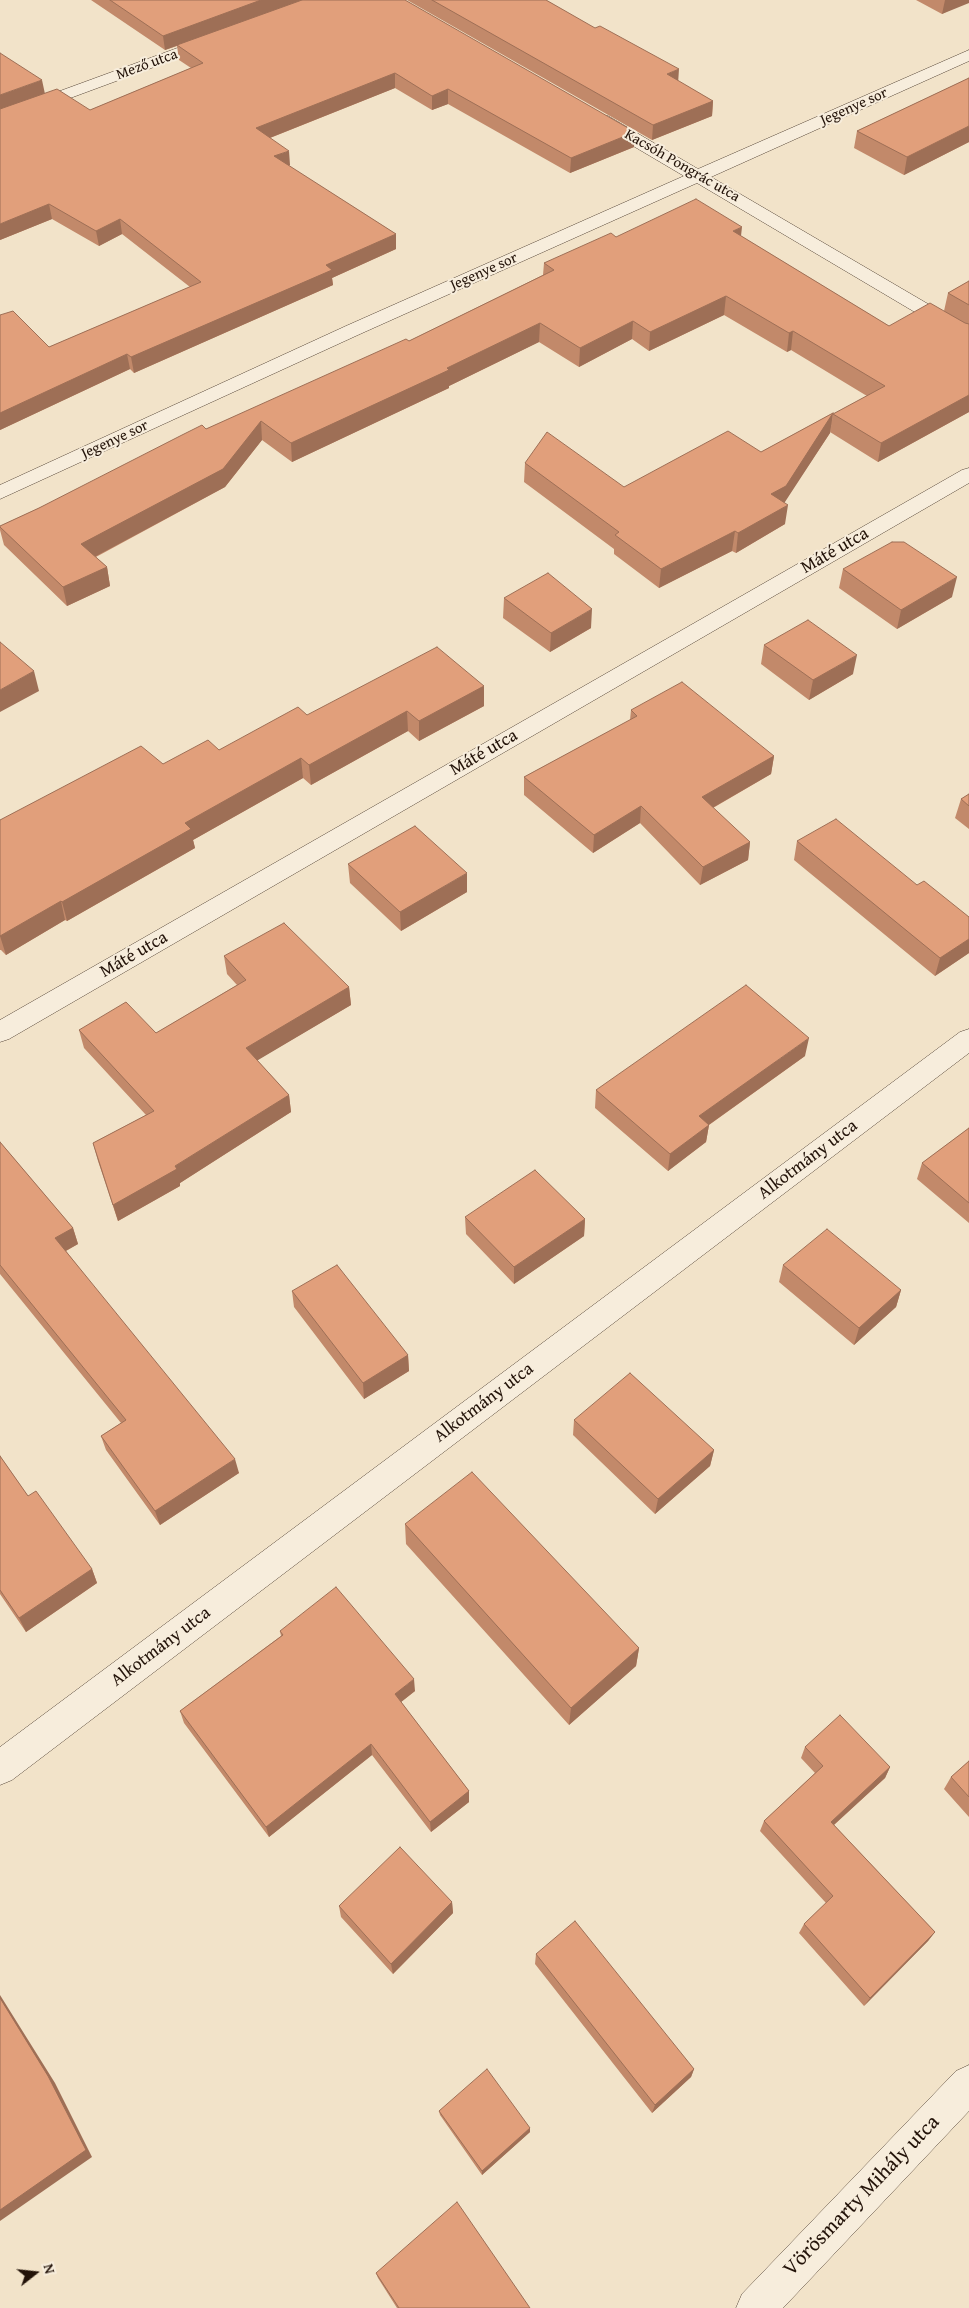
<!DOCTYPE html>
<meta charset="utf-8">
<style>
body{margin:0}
#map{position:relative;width:969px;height:2308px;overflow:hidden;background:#f2e3c9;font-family:"Gentium Book Plus",serif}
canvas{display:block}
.north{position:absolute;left:10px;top:2248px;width:50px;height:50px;-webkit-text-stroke:4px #f7eddc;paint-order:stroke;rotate:74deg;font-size:14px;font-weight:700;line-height:20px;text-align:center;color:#231309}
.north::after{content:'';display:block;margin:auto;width:18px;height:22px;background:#231309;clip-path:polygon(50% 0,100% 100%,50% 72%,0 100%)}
</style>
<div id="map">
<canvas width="969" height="2308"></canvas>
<div class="north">N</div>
</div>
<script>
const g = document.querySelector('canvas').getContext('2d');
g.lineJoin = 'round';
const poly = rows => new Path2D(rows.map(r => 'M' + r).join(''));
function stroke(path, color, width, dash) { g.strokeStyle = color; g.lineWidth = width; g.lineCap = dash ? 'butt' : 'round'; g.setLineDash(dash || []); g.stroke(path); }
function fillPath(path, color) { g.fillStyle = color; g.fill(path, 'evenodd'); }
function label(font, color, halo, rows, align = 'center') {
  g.font = font + ' "Gentium Book Plus",serif'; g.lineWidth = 4; g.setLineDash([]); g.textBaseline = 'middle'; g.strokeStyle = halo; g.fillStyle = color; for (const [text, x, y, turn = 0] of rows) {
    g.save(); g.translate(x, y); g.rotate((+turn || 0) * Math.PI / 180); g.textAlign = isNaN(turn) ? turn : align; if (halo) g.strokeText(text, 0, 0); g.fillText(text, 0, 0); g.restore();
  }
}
const minor = poly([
 [213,35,219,37,221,40,219,43,0,124,0,113,213,35],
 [969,50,969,61,711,177,969,328,969,342,962,340,697,183,360,334,0,499,0,485,346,326,684,176,596,124,594,120,596,116,608,116,698,169,969,50],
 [969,468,969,483,9,1039,0,1042,0,1020,962,470,969,468],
 [969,1029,969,1053,12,1780,0,1785,0,1747,960,1032,969,1029],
 [969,2065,969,2111,783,2308,736,2308,742,2294,956,2071,969,2065]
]);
stroke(minor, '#574739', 1);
fillPath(minor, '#f7eddc');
fillPath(poly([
 [91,0,405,0,634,147,570,173,448,104,432,110,395,88,270,138,290,165,289,166,396,234,396,249,332,278,333,285,134,373,130,369,0,430,0,315,49,347,190,287,122,234,99,246,52,219,0,240,45,94,90,110,191,68,179,60,177,46,165,50],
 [407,0,546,0,678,81,713,101,712,116,652,140],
 [916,0,969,0,942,14],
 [969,78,969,142,904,175,854,148,857,131],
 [741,236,889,326,944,311,948,293,969,281,969,412,878,462,830,432,833,414,867,396,791,350,787,352,724,315,649,351,632,339,579,367,539,342,449,386,449,388,292,462,262,440,225,487,96,557,107,567,110,586,67,606,4,545,0,530,0,526,39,508,206,429,409,341,543,275,544,263,616,237],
 [833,413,830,433,784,502,785,524,736,553,732,551,659,588,614,554,614,549,524,482,525,463,624,487,761,452],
 [843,569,952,597,897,629,839,588],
 [504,598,591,628,550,652,503,618],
 [764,645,853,674,809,700,761,664],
 [484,686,484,706,419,741,408,731,311,785,303,778,193,840,195,848,67,921,65,920,6,955,1,950,0,950,0,820,163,764,219,750,307,715],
 [631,710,774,756,771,774,713,808,750,842,748,860,700,885,640,823,593,853,524,795,524,777,630,720],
 [969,794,969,829,955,818,961,799],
 [797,841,917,885,969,917,969,953,935,976,794,860],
 [348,864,467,892,401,931,350,883],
 [224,956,349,987,351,1005,257,1060,289,1095,291,1112,180,1183,180,1186,118,1221,98,1161,93,1143,146,1115,84,1048,79,1030,156,1033,237,985,227,974],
 [805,1056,709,1125,706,1142,668,1171,595,1108,596,1090],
 [969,1128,969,1223,917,1179,922,1163],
 [0,1142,73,1228,78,1244,66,1251,239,1473,160,1525,106,1450,101,1436,121,1423,0,1274],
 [465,1217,585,1219,584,1236,514,1284,466,1234],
 [783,1265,901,1290,896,1307,854,1345,779,1282],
 [292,1291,408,1355,409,1371,364,1399,294,1307],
 [574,1420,714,1450,710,1466,655,1514,573,1435],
 [0,1456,28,1496,92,1569,97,1583,26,1632,0,1594],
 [405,1524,639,1648,636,1666,569,1725,406,1544],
 [280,1631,415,1691,401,1702,469,1791,469,1802,431,1832,372,1755,269,1837,184,1723,180,1711,281,1636],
 [805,1747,890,1767,885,1778,834,1825,935,1932,928,1941,864,2006,799,1933,804,1924,826,1903,760,1831,764,1821,815,1773,801,1758],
 [969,1761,969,1817,944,1789,951,1777],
 [452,1902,453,1913,393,1974,341,1917,339,1906],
 [536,1954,694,2069,691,2077,652,2113,535,1964],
 [439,2111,530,2128,530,2132,482,2175,440,2115],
 [376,2273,530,2308,397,2308,378,2278]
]), '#c2896a');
fillPath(poly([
 [261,0,302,0,165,50,163,36],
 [945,0,969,0,969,3,942,14],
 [679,69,678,84,667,74],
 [395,73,395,88,257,143,256,128],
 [42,80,45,94,0,111,0,95],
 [448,89,448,104,432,110,432,96],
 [713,101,712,116,652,140,653,125],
 [969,126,969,142,904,175,907,157],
 [635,132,634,147,570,173,571,158],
 [289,151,290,165,275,171,274,156],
 [49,204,52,219,0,240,0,224],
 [120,219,122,234,99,246,96,231],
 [742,227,740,245,733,231],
 [396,234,396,249,332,278,333,285,134,373,131,357,326,265],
 [726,296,724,315,649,351,650,332],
 [633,321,632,339,579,367,580,348],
 [540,323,539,342,449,386,449,388,292,462,291,443],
 [793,331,791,350,787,352,789,333],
 [127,354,130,369,0,430,0,413],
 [969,395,969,412,878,462,881,443],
 [833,413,830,433,783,505,771,494],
 [261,421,262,440,225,487,85,562,81,544],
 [788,505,785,524,736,553,738,533],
 [735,531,732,551,659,588,661,569],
 [107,567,110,586,67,606,63,587],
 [957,577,952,597,897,629,901,610],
 [592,609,591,628,550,652,551,633],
 [857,655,853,674,809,700,813,680],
 [34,671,39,691,0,712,0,690],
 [484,686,484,706,419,741,419,721],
 [407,711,408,731,311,785,309,765],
 [774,756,771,774,700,815,702,797],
 [301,758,303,778,193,840,195,848,67,921,62,902,185,823],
 [641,806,640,823,593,853,594,835],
 [750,842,748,860,700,885,703,867],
 [467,873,467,892,401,931,400,912],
 [61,901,65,920,6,955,0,936],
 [969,939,969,953,935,976,940,958],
 [349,987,351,1005,248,1066,246,1048],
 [809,1038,805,1056,696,1134,699,1116],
 [289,1095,291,1112,180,1183,180,1186,118,1221,113,1205],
 [709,1125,706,1142,668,1171,670,1154],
 [585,1219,584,1236,514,1284,514,1267],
 [73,1228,78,1244,60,1254,55,1238],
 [901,1290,896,1307,854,1345,859,1328],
 [408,1355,409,1371,364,1399,363,1383],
 [714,1450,710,1466,655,1514,658,1499],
 [235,1459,239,1473,160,1525,155,1511],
 [92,1569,97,1583,26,1632,19,1618],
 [639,1648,636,1666,569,1725,571,1708],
 [414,1679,415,1691,396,1706,395,1694],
 [371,1744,372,1755,269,1837,266,1827],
 [890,1767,885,1778,826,1832,831,1822],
 [469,1791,469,1802,431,1832,430,1822],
 [452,1902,453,1913,393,1974,391,1964],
 [935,1932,928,1941,864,2006,870,1998],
 [0,1995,55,2083,92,2157,0,2221],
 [694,2069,691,2077,652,2113,655,2105],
 [530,2128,530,2132,482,2175,482,2171]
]), '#9e6f56');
const building = poly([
 [110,0,261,0,163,36,110,0],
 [302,0,405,0,635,132,571,158,448,89,432,96,395,73,256,128,289,151,274,156,396,234,326,265,332,270,131,357,127,354,0,413,0,315,13,311,49,347,201,282,120,219,96,231,49,204,0,224,0,109,57,89,90,110,203,63,177,45,302,0],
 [432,0,546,0,595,28,600,26,679,69,667,74,713,101,653,125,432,0],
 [0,53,42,80,0,95,0,53],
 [969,78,969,126,907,157,857,131,969,78],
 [696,199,742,227,733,231,889,326,930,303,965,323,969,324,969,395,881,443,833,414,885,386,793,331,789,333,726,296,650,332,633,321,580,348,540,323,447,368,449,370,291,443,261,421,223,469,81,544,107,567,63,587,0,527,0,526,39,508,182,435,202,425,206,429,406,339,409,341,554,270,544,263,611,233,616,237,696,199],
 [969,281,969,305,948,293,969,281],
 [833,413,786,486,771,494,788,505,738,533,735,531,661,569,615,535,619,532,525,463,547,432,624,487,728,431,761,452,833,413],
 [892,542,904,542,957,577,901,610,843,569,892,542],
 [548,573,592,609,551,633,504,598,548,573],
 [808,620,857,655,813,680,764,645,808,620],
 [0,642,34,671,0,690,0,642],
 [437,647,484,686,419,721,407,711,309,765,301,758,185,823,191,829,62,902,61,901,0,936,0,820,141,746,163,764,208,740,219,750,298,707,307,715,437,647],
 [682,682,774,756,702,797,750,842,703,867,641,806,594,835,524,777,637,716,631,710,682,682],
 [969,794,969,806,961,799,969,794],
 [836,819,917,885,924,881,969,917,969,939,940,958,797,841,836,819],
 [415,826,467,873,400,912,348,864,415,826],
 [284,923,349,987,246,1048,289,1095,175,1166,177,1169,113,1205,93,1143,154,1111,79,1030,126,1002,156,1033,246,980,224,956,284,923],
 [746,985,809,1038,699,1116,709,1125,670,1154,596,1090,746,985],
 [969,1128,969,1203,922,1163,969,1128],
 [0,1142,73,1228,55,1238,235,1459,155,1511,101,1436,126,1420,0,1265,0,1142],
 [535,1170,585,1219,514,1267,465,1217,535,1170],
 [827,1229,901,1290,859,1328,783,1265,827,1229],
 [337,1265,408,1355,363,1383,292,1291,337,1265],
 [630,1373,714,1450,658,1499,574,1420,630,1373],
 [0,1456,28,1496,36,1491,92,1569,19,1618,0,1590,0,1456],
 [472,1472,639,1648,571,1708,405,1524,472,1472],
 [336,1587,414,1679,395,1694,469,1791,430,1822,371,1744,266,1827,180,1711,283,1635,280,1631,336,1587],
 [840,1715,890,1767,831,1822,935,1932,870,1998,804,1924,833,1896,764,1821,823,1766,805,1747,840,1715],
 [969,1761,969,1797,951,1777,969,1761],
 [400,1847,452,1902,391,1964,339,1906,400,1847],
 [575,1921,694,2069,655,2105,536,1954,575,1921],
 [0,1998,48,2076,86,2150,0,2210,0,1998],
 [487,2069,530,2128,482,2171,439,2111,487,2069],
 [457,2202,530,2308,399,2308,376,2273,457,2202]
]);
fillPath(building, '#e19f7b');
stroke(building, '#9e6f56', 1);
label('15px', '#231309', '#f7eddc', [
 ["Mező utca",147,65,-20],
 ["Jegenye sor",854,107,-24],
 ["Kacsóh Pongrác utca",682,166,30],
 ["Jegenye sor",484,272,-24],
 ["Jegenye sor",115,440,-25]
]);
label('18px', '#231309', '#f7eddc', [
 ["Máté utca",835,551,-30],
 ["Máté utca",484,753,-30],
 ["Máté utca",134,955,-30],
 ["Alkotmány utca",808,1160,-37],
 ["Alkotmány utca",484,1403,-37],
 ["Alkotmány utca",161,1647,-37]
]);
label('21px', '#231309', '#f7eddc', [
 ["Vörösmarty Mihály utca",862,2196,-46]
]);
</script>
